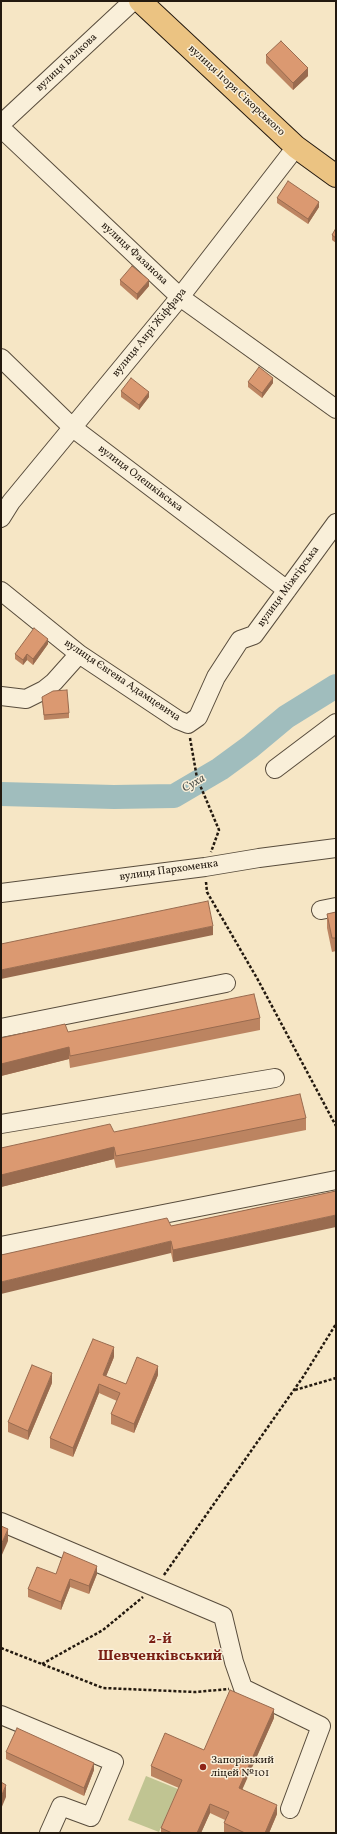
<!DOCTYPE html>
<meta charset="utf-8">
<style>
body{margin:0}
#map{position:relative;width:337px;height:1834px;overflow:hidden;background:#f6e6c5;font-family:Vollkorn,serif}
canvas{display:block}
.frame{position:absolute;inset:0;border:2px solid #23190f;pointer-events:none}
</style>
<div id="map">
<canvas width="337" height="1834"></canvas>
<div class="frame"></div>
</div>
<script>
const g = document.querySelector('canvas').getContext('2d');
g.lineJoin = 'round';
function fillPath(path, color) { g.fillStyle = color; g.fill(path, 'evenodd'); }
const poly = rows => new Path2D(rows.map(r => 'M' + r).join(''));
function stroke(path, color, width, dash) { g.strokeStyle = color; g.lineWidth = width; g.lineCap = dash ? 'butt' : 'round'; g.setLineDash(dash || []); g.stroke(path); }
function label(font, color, halo, rows, align = 'center') {
  g.font = font + ' Vollkorn,serif'; g.lineWidth = 3; g.setLineDash([]); g.textBaseline = 'middle'; g.strokeStyle = halo; g.fillStyle = color; for (const [text, x, y, turn = 0] of rows) {
    g.save(); g.translate(x, y); g.rotate((+turn || 0) * Math.PI / 180); g.textAlign = isNaN(turn) ? turn : align; if (halo) g.strokeText(text, 0, 0); g.fillText(text, 0, 0); g.restore();
  }
}
fillPath(poly([
 [146,1776,178,1789,159,1832,128,1820]
]), '#c0c492');
stroke(poly([
 [1,794,114,797,174,796,220,769,250,747,286,717,336,686]
]), '#a0bdbd', 24);
const minor = poly([
 [1,124,133,1],
 [1,128,180,297,336,409],
 [1,358,73,428,287,590],
 [1,518,11,502,180,297,296,147],
 [1,591,79,654,178,720,188,724,198,717,216,677,240,640,254,635,336,523],
 [1,696,26,699,44,690,54,682,79,654],
 [275,769,336,723],
 [1,893,205,867,259,858,336,848],
 [321,910,336,907],
 [1,1028,226,983],
 [1,1124,275,1078],
 [1,1246,336,1180],
 [1,1522,223,1616,234,1662,243,1688,321,1726,290,1809],
 [1,1715,114,1762,91,1817,61,1806,49,1833]
]);
const major = poly([
 [140,1,296,147,336,176]
]);
stroke(minor, '#584c3c', 20);
stroke(major, '#23190f', 24);
stroke(poly([
 [190,738,197,778,219,830,211,852],
 [206,882,207,892,258,980,336,1126],
 [295,1390,336,1378],
 [164,1575,303,1377,336,1324],
 [1,1648,103,1688,195,1692,229,1689],
 [42,1664,103,1630,143,1597]
]), '#23190f', 2.5, [3, 2]);
stroke(minor, '#f9efd9', 18);
stroke(major, '#ebc382', 22);
fillPath(poly([
 [266,55,308,76,293,90,266,63],
 [277,198,319,207,308,224,277,203],
 [336,228,336,243,332,240,332,235],
 [120,280,149,286,137,300,120,285],
 [248,382,273,383,262,398,248,387],
 [121,391,149,397,139,410,121,397],
 [48,644,33,665,27,660,23,665,15,659,15,654],
 [42,697,69,713,69,718,44,720],
 [336,912,336,951,332,952,327,928,327,914],
 [260,1018,260,1030,70,1068,69,1059,1,1076,1,1038],
 [306,1118,306,1130,116,1168,114,1159,1,1187,1,1148,114,1132],
 [336,1191,173,1262,171,1253,171,1226],
 [114,1357,106,1376,126,1384,158,1375,134,1433,111,1424,111,1414,117,1401,99,1393,73,1457,50,1448,50,1438],
 [52,1383,28,1440,8,1432,8,1422],
 [56,1574,97,1574,89,1594,70,1587,61,1610,28,1597,28,1589],
 [274,1718,242,1789,277,1814,269,1833,224,1833,224,1823,225,1820,210,1813,201,1833,161,1833,161,1828,179,1788,151,1776,151,1766,204,1750],
 [6,1752,94,1770,84,1796,6,1759]
]), '#bc8461');
fillPath(poly([
 [308,68,308,76,293,90,293,83],
 [319,202,319,207,308,224,308,219],
 [149,280,149,286,137,300,137,294],
 [273,378,273,383,262,398,262,393],
 [149,392,149,397,139,410,139,405],
 [48,639,48,644,33,665,33,659],
 [27,654,27,660,23,665,23,660],
 [213,926,213,935,1,979,1,970],
 [69,1047,69,1059,1,1076,1,1064],
 [114,1147,114,1159,1,1187,1,1175],
 [336,1215,336,1227,173,1262,173,1250],
 [171,1241,171,1253,1,1294,1,1282],
 [114,1347,114,1357,103,1384,103,1375],
 [158,1366,158,1375,134,1433,134,1424],
 [52,1373,52,1383,28,1440,28,1431],
 [99,1384,99,1393,73,1457,73,1448],
 [8,1529,8,1541,1,1557,1,1545],
 [97,1566,97,1574,89,1594,89,1586],
 [70,1579,70,1587,61,1610,61,1602],
 [274,1709,274,1718,239,1797,239,1788],
 [94,1763,94,1770,84,1796,84,1788],
 [6,1785,6,1797,1,1809,1,1797],
 [210,1804,210,1813,201,1833,197,1833],
 [277,1805,277,1814,269,1833,265,1833]
]), '#996b4f');
const building = poly([
 [281,41,308,68,293,83,266,55,281,41],
 [288,181,319,202,308,219,277,198,288,181],
 [336,228,336,238,332,235,336,228],
 [132,266,149,280,137,294,120,280,132,266],
 [259,367,273,378,262,393,248,382,259,367],
 [131,378,149,392,139,405,121,391,131,378],
 [34,628,48,639,33,659,27,654,23,660,15,654,34,628],
 [67,690,69,713,44,715,42,697,53,691,67,690],
 [208,901,213,926,1,970,1,944,208,901],
 [336,912,336,938,332,938,327,914,336,912],
 [254,994,260,1018,70,1056,69,1047,1,1064,1,1038,65,1024,68,1032,254,994],
 [300,1094,306,1118,116,1156,114,1147,1,1175,1,1148,110,1124,114,1132,300,1094],
 [336,1191,336,1215,173,1250,171,1241,1,1282,1,1255,167,1218,171,1226,336,1191],
 [93,1339,114,1347,103,1375,126,1384,137,1357,158,1366,134,1424,111,1414,120,1393,99,1384,73,1448,50,1438,93,1339],
 [32,1365,52,1373,28,1431,8,1422,32,1365],
 [1,1526,8,1529,1,1545,1,1526],
 [64,1552,97,1566,89,1586,70,1579,61,1602,28,1589,37,1567,56,1574,64,1552],
 [230,1690,274,1709,239,1788,277,1805,265,1833,245,1833,224,1823,229,1812,210,1804,197,1833,172,1833,161,1828,182,1780,151,1766,165,1733,204,1750,230,1690],
 [17,1728,94,1763,84,1788,6,1752,17,1728],
 [1,1782,6,1785,1,1797,1,1782]
]);
fillPath(building, '#db9971');
stroke(building, '#996b4f', 1);
for (const [x, y, r, color] of [
 [203,1767,4,"#8f2418"]
]) { const dot = new Path2D(); dot.arc(x, y, r, 0, 2 * Math.PI); g.fillStyle = color; g.fill(dot); stroke(dot, '#f9efd9', 1.5); }
label('11px', '#23190f', '#f9efd9', [
 ["вулиця Балкова",67,63,-43],
 ["вулиця Ігоря Сікорського",236,91,43],
 ["вулиця Фазанова",134,254,43],
 ["вулиця Анрі Жіффара",150,333,-51],
 ["вулиця Олешківська",140,479,37],
 ["вулиця Міжгірська",289,587,-54],
 ["вулиця Євгена Адамцевича",122,681,34],
 ["вулиця Пархоменка",169,871,-8]
]);
label('11px', '#23190f', '#f9efd9', [
 ["Запорізький",211,1761],
 ["ліцей №101",211,1774]
], 'left');
label('italic 12px', '#4f524c', '#f9efd9', [
 ["Суха",194,784,-30]
]);
label('bold 15px', '#7a1f14', '#f9efd9', [
 ["2-й",160,1640],
 ["Шевченківський",160,1657]
]);
</script>
